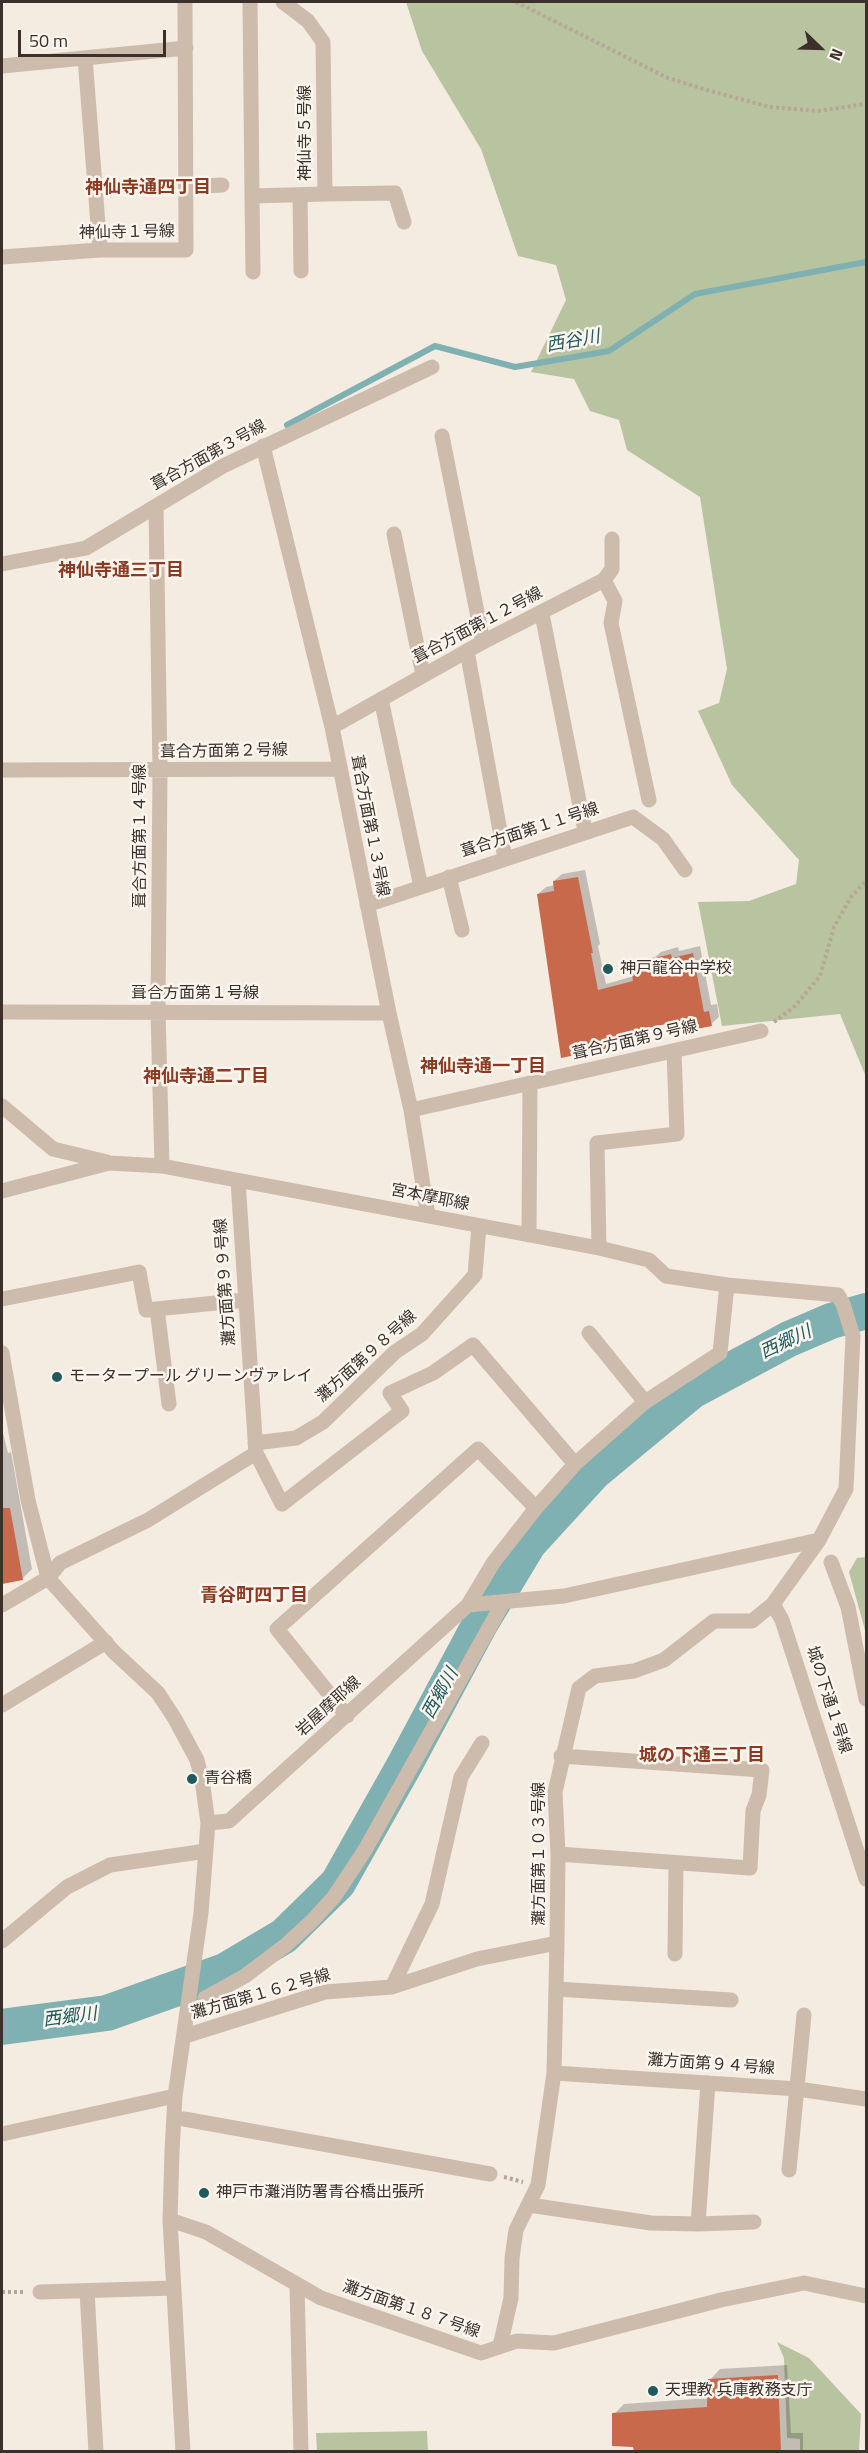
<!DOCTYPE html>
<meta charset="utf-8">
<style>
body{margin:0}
#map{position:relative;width:868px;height:2453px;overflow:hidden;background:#f4ebe1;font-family:"Titillium Web",sans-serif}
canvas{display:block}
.frame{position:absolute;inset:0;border:3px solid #3b302b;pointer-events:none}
.north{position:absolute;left:790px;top:18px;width:60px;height:60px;-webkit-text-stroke:4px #fbf5ee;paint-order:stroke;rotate:113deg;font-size:16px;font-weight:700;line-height:24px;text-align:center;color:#3b302b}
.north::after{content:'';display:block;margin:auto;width:21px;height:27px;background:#3b302b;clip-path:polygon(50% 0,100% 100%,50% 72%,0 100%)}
.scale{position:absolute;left:18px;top:30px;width:148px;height:27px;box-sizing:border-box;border:3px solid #3b302b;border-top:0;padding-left:8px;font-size:18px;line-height:21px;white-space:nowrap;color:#3b302b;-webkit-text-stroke:4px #fbf5ee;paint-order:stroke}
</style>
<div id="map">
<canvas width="868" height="2453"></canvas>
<div class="frame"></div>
<div class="north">N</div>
<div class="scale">50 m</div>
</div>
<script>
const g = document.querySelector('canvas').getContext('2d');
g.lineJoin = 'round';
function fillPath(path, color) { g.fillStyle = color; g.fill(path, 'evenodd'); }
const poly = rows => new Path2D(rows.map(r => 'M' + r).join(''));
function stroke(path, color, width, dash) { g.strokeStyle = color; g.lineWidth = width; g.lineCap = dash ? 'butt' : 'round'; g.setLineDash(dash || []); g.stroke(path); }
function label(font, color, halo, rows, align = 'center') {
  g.font = font + ' "Titillium Web","Noto Sans JP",sans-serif'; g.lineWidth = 5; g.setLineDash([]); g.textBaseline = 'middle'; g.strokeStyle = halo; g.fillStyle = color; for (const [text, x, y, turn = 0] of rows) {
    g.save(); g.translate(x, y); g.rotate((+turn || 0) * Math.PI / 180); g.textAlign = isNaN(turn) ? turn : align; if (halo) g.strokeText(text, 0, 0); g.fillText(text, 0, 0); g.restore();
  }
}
fillPath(poly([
 [406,2,866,2,866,1077,840,1014,722,1026,698,902,749,901,796,884,799,860,732,785,698,711,719,703,727,669,700,497,627,450,619,420,590,411,574,379,531,372,566,300,556,265,518,256,481,149,422,51],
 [866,1557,866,1634,849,1572,857,1558],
 [777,2342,809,2358,861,2414,859,2451,800,2451,800,2439,787,2438,784,2358],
 [427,2431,428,2451,317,2451,316,2433]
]), '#b8c4a0');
fillPath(poly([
 [585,870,600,944,598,946,606,984,634,976,632,969,640,961,655,957,661,952,678,947,679,951,700,946,711,1005,717,1004,719,1017,711,1024,685,1019,642,1028,643,1034,635,1041,562,1056,538,894,546,887,555,885,554,881,562,874],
 [2,1429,8,1453,11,1452,32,1569,22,1579,2,1583],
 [787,2365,791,2433,803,2433,803,2452,635,2452,635,2445,614,2414,624,2404,709,2398,710,2380,720,2369]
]), '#0003');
stroke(poly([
 [287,425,435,346,515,367,609,351,695,294,866,262]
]), '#7fb0b2', 6);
stroke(poly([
 [2,2027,107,2013,225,1971,284,1936,338,1883,405,1764,480,1624,529,1543,593,1473,692,1391,789,1339,831,1321,866,1311]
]), '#7fb0b2', 36);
fillPath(poly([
 [578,877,593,953,591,953,598,990,633,981,631,968,652,963,651,959,671,954,672,958,693,953,704,1012,709,1011,712,1026,686,1031,684,1020,634,1031,636,1043,561,1058,537,894,554,891,553,881],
 [2,1508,10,1508,23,1580,2,1584],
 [778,2375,781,2451,634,2451,633,2447,612,2446,612,2413,707,2407,708,2379]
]), '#c8694b');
stroke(poly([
 [516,2,668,78,707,90,770,107,818,111,866,104],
 [774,1022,795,1006,820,976,834,927,851,897,866,881],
 [504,2177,523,2182],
 [2,2292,24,2292]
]), '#b9a596', 4, [3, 3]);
stroke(poly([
 [250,2,252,196,325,194,323,42,308,21,283,2],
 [85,58,100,250],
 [2,66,186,48],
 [186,187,222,185],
 [325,194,395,193,404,222],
 [300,195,301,271],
 [252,196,253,272],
 [2,257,100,250,186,250,185,2],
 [442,436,483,642],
 [263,446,332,727,389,1013,411,1110,428,1216],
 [156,506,160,771,158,1011,162,1166],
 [394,534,423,675],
 [2,564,86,548,223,466,432,367],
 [604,580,615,601,611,623,649,800],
 [542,614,585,831],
 [467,651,505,858],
 [381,699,421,887],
 [332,727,483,642,604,580,612,569,612,539],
 [2,770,339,769],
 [449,877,462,930],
 [367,905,633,817,663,839,685,870],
 [2,1012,389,1013],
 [2,1106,53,1149,107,1162],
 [411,1110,761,1031],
 [238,1181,256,1453,282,1504,402,1411,390,1393,433,1373,473,1345,575,1464],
 [2,1191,109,1163,162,1166,599,1248,649,1260,666,1276,727,1285,838,1295,843,1304,853,1336,846,1489,819,1540,773,1604,752,1621,714,1621,664,1660,634,1671,595,1676,579,1688,555,1792,558,1854,557,1943,554,2073,538,2185,516,2230,512,2258,511,2298,500,2346],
 [529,1235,530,1083],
 [599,1248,597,1143,677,1134,674,1051],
 [2,1299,139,1272,146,1310,246,1300],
 [157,1309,169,1404],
 [589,1333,645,1402],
 [2,1353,28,1500,48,1578,114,1652,158,1693,175,1719,197,1760,202,1780,208,1823,201,1913,175,2096,172,2152,170,2220,183,2452],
 [255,1443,296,1438,323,1422,395,1352,422,1334,475,1275,479,1226],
 [831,1562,848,1607,866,1699],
 [773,1604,782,1620,866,1879],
 [2,1605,48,1578,60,1563,148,1520,256,1453],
 [468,1605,564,1596,819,1540],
 [2,1705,106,1642],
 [347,1716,277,1629,478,1449,536,1508],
 [208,1823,229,1821,468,1605,493,1563,536,1508,575,1464,645,1402,720,1353,727,1285],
 [558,1854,750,1868,753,1811,759,1795,762,1770,561,1756],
 [2,1941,67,1887,110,1865,206,1851],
 [675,1954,676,1863],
 [392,1987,432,1904,461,1777,482,1743],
 [556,1989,731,2000],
 [205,1998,245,1976,286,1945,312,1921,334,1897,365,1850,503,1603],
 [185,2036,325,1992,392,1987,477,1959,557,1943],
 [554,2073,798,2089,866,2099],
 [184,2119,490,2174],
 [2,2134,175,2096],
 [789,2170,804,2015],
 [529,2205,651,2223,698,2224,754,2222],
 [170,2220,206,2232,321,2298,481,2353,517,2341,554,2343,721,2300,804,2283,866,2296],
 [698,2224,708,2083],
 [297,2285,301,2452],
 [87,2291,96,2452],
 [40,2292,174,2288]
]), '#cdbbac', 15);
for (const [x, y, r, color] of [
 [608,969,6,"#1f5a5e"],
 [57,1377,6,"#1f5a5e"],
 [192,1779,6,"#1f5a5e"],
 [204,2193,6,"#1f5a5e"],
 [653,2391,6,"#1f5a5e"]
]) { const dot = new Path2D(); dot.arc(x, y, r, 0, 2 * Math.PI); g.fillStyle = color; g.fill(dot); stroke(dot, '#fbf5ee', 2); }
label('16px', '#3b302b', '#fbf5ee', [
 ["神仙寺５号線",306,133,-90],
 ["神仙寺１号線",127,233,-1],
 ["葺合方面第３号線",209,456,-29],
 ["葺合方面第１２号線",478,626,-28],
 ["葺合方面第２号線",224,752,-1],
 ["葺合方面第１３号線",369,826,79],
 ["葺合方面第１１号線",530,831,-18],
 ["葺合方面第１４号線",141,836,-90],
 ["葺合方面第１号線",195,994],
 ["葺合方面第９号線",635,1041,-13],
 ["宮本摩耶線",430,1198,11],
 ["灘方面第９９号線",226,1282,-94],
 ["灘方面第９８号線",367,1357,-42],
 ["城の下通１号線",828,1700,72],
 ["岩屋摩耶線",329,1707,-42],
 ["灘方面第１０３号線",540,1854,-90],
 ["灘方面第１６２号線",261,1995,-16],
 ["灘方面第９４号線",711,2065,4],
 ["灘方面第１８７号線",411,2310,19]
]);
label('16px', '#3b302b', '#fbf5ee', [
 ["神戸龍谷中学校",620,969],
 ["モータープール グリーンヴァレイ",69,1377],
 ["青谷橋",204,1779],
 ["神戸市灘消防署青谷橋出張所",216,2193],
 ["天理教 兵庫教務支庁",665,2391]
], 'left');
label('bold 18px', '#8c3b22', '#fbf5ee', [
 ["神仙寺通四丁目",148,189],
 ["神仙寺通三丁目",121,572],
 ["神仙寺通一丁目",483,1068],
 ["神仙寺通二丁目",206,1078],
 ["青谷町四丁目",254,1597],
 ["城の下通三丁目",702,1757]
]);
label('italic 18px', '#1f5a5e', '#fbf5ee', [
 ["西谷川",573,342,-10],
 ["西郷川",786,1343,-25],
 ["西郷川",441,1694,-61],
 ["西郷川",70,2018,-7]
]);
</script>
